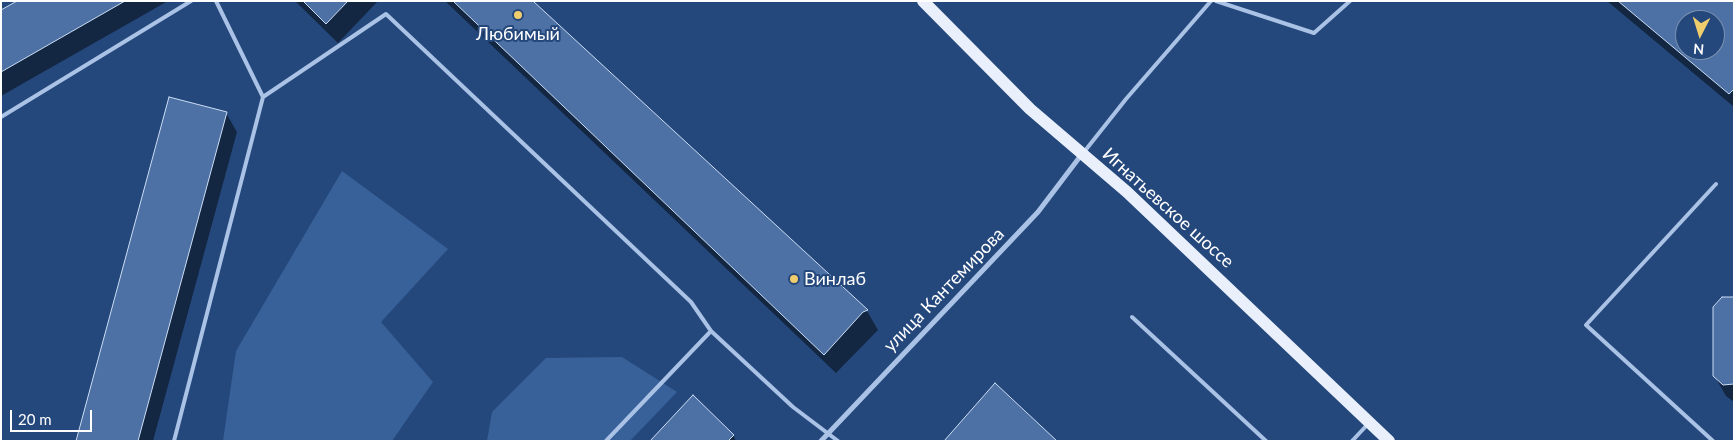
<!DOCTYPE html>
<meta charset="utf-8">
<style>
body{margin:0}
#map{position:relative;width:1735px;height:442px;overflow:hidden;background:#25487c;font-family:Lato,sans-serif}
canvas{display:block}
.frame{position:absolute;inset:0;border:2px solid #fff;pointer-events:none}
.north{position:absolute;left:1675px;top:10px;width:50px;height:50px;box-sizing:border-box;background:#25487c;border:1px solid #7c91b0;border-radius:50%;rotate:185deg;font-size:14px;font-weight:700;line-height:20px;text-align:center;color:#fff}
.north::after{content:'';display:block;margin:auto;width:18px;height:22px;background:#efcd6d;clip-path:polygon(50% 0,100% 100%,50% 72%,0 100%)}
.scale{position:absolute;left:10px;top:410px;width:82px;height:22px;box-sizing:border-box;border:2px solid #fff;border-top:0;padding-left:6px;font-size:15px;line-height:18px;white-space:nowrap;color:#fff;-webkit-text-stroke:4px #25487c;paint-order:stroke}
</style>
<div id="map">
<canvas width="1735" height="442"></canvas>
<div class="frame"></div>
<div class="north">N</div>
<div class="scale">20 m</div>
</div>
<script>
const g = document.querySelector('canvas').getContext('2d');
g.lineJoin = 'round';
function fillPath(path, color) { g.fillStyle = color; g.fill(path, 'evenodd'); }
const poly = rows => new Path2D(rows.map(r => 'M' + r).join(''));
function stroke(path, color, width, dash) { g.strokeStyle = color; g.lineWidth = width; g.lineCap = dash ? 'butt' : 'round'; g.setLineDash(dash || []); g.stroke(path); }
function label(font, color, halo, rows, align = 'center') {
  g.font = font + ' Lato,sans-serif'; g.lineWidth = 4; g.setLineDash([]); g.textBaseline = 'middle'; g.strokeStyle = halo; g.fillStyle = color; for (const [text, x, y, turn = 0] of rows) {
    g.save(); g.translate(x, y); g.rotate((+turn || 0) * Math.PI / 180); g.textAlign = isNaN(turn) ? turn : align; if (halo) g.strokeText(text, 0, 0); g.fillText(text, 0, 0); g.restore();
  }
}
fillPath(poly([
 [342,171,448,249,381,322,433,382,392,441,223,441,236,351],
 [622,357,677,392,630,441,487,441,492,412,546,358]
]), '#386199');
fillPath(poly([
 [20,1,168,1,1,96,1,12],
 [295,1,378,1,338,43],
 [445,1,531,1,867,311,878,330,836,373],
 [1607,1,1734,1,1734,107],
 [1685,20,1715,20,1715,50,1685,50],
 [226,113,237,132,153,441,77,441],
 [1734,298,1734,402,1726,396,1714,375],
 [733,435,736,441,652,441]
]), '#0007');
const building = poly([
 [17,1,125,1,1,72,1,10,17,1],
 [303,1,348,1,326,24,303,1],
 [453,1,533,1,868,310,863,312,824,355,453,1],
 [1618,1,1734,1,1734,89,1729,94,1618,1],
 [1685,20,1715,20,1715,50,1685,50,1685,20],
 [169,97,227,112,138,441,76,441,169,97],
 [1722,297,1734,297,1734,384,1723,385,1713,376,1713,307,1722,297],
 [995,383,1057,441,944,441,995,383],
 [693,395,734,435,728,441,650,441,693,395]
]);
fillPath(building, '#4d71a4');
stroke(building, '#cbddf4', 1);
stroke(poly([
 [1216,1,1314,33,1350,1],
 [263,97,386,14,691,302,711,331],
 [1,117,191,1],
 [1084,152,1126,99,1211,1],
 [1132,317,1266,441],
 [174,441,263,97,216,1],
 [606,441,711,331,793,407,838,441],
 [1352,441,1368,424],
 [1713,441,1586,325,1716,184]
]), '#a9c2e5', 4);
stroke(poly([
 [821,441,1038,212,1082,154]
]), '#a9c2e5', 5);
stroke(poly([
 [923,1,1030,109,1127,192,1389,441]
]), '#e9f0fc', 12);
for (const [x, y, r, color] of [
 [518,15,5,"#efcd6d"],
 [794,279,5,"#efcd6d"]
]) { const dot = new Path2D(); dot.arc(x, y, r, 0, 2 * Math.PI); g.fillStyle = color; g.fill(dot); stroke(dot, '#25487c', 2); }
label('18px', '#fff', '#25487c', [
 ["Любимый",518,34],
 ["Винлаб",804,279,"left"]
]);
label('18px', '#fff', '#25487c', [
 ["Игнатьевское шоссе",1168,208,42],
 ["улица Кантемирова",944,290,-46]
]);
</script>
